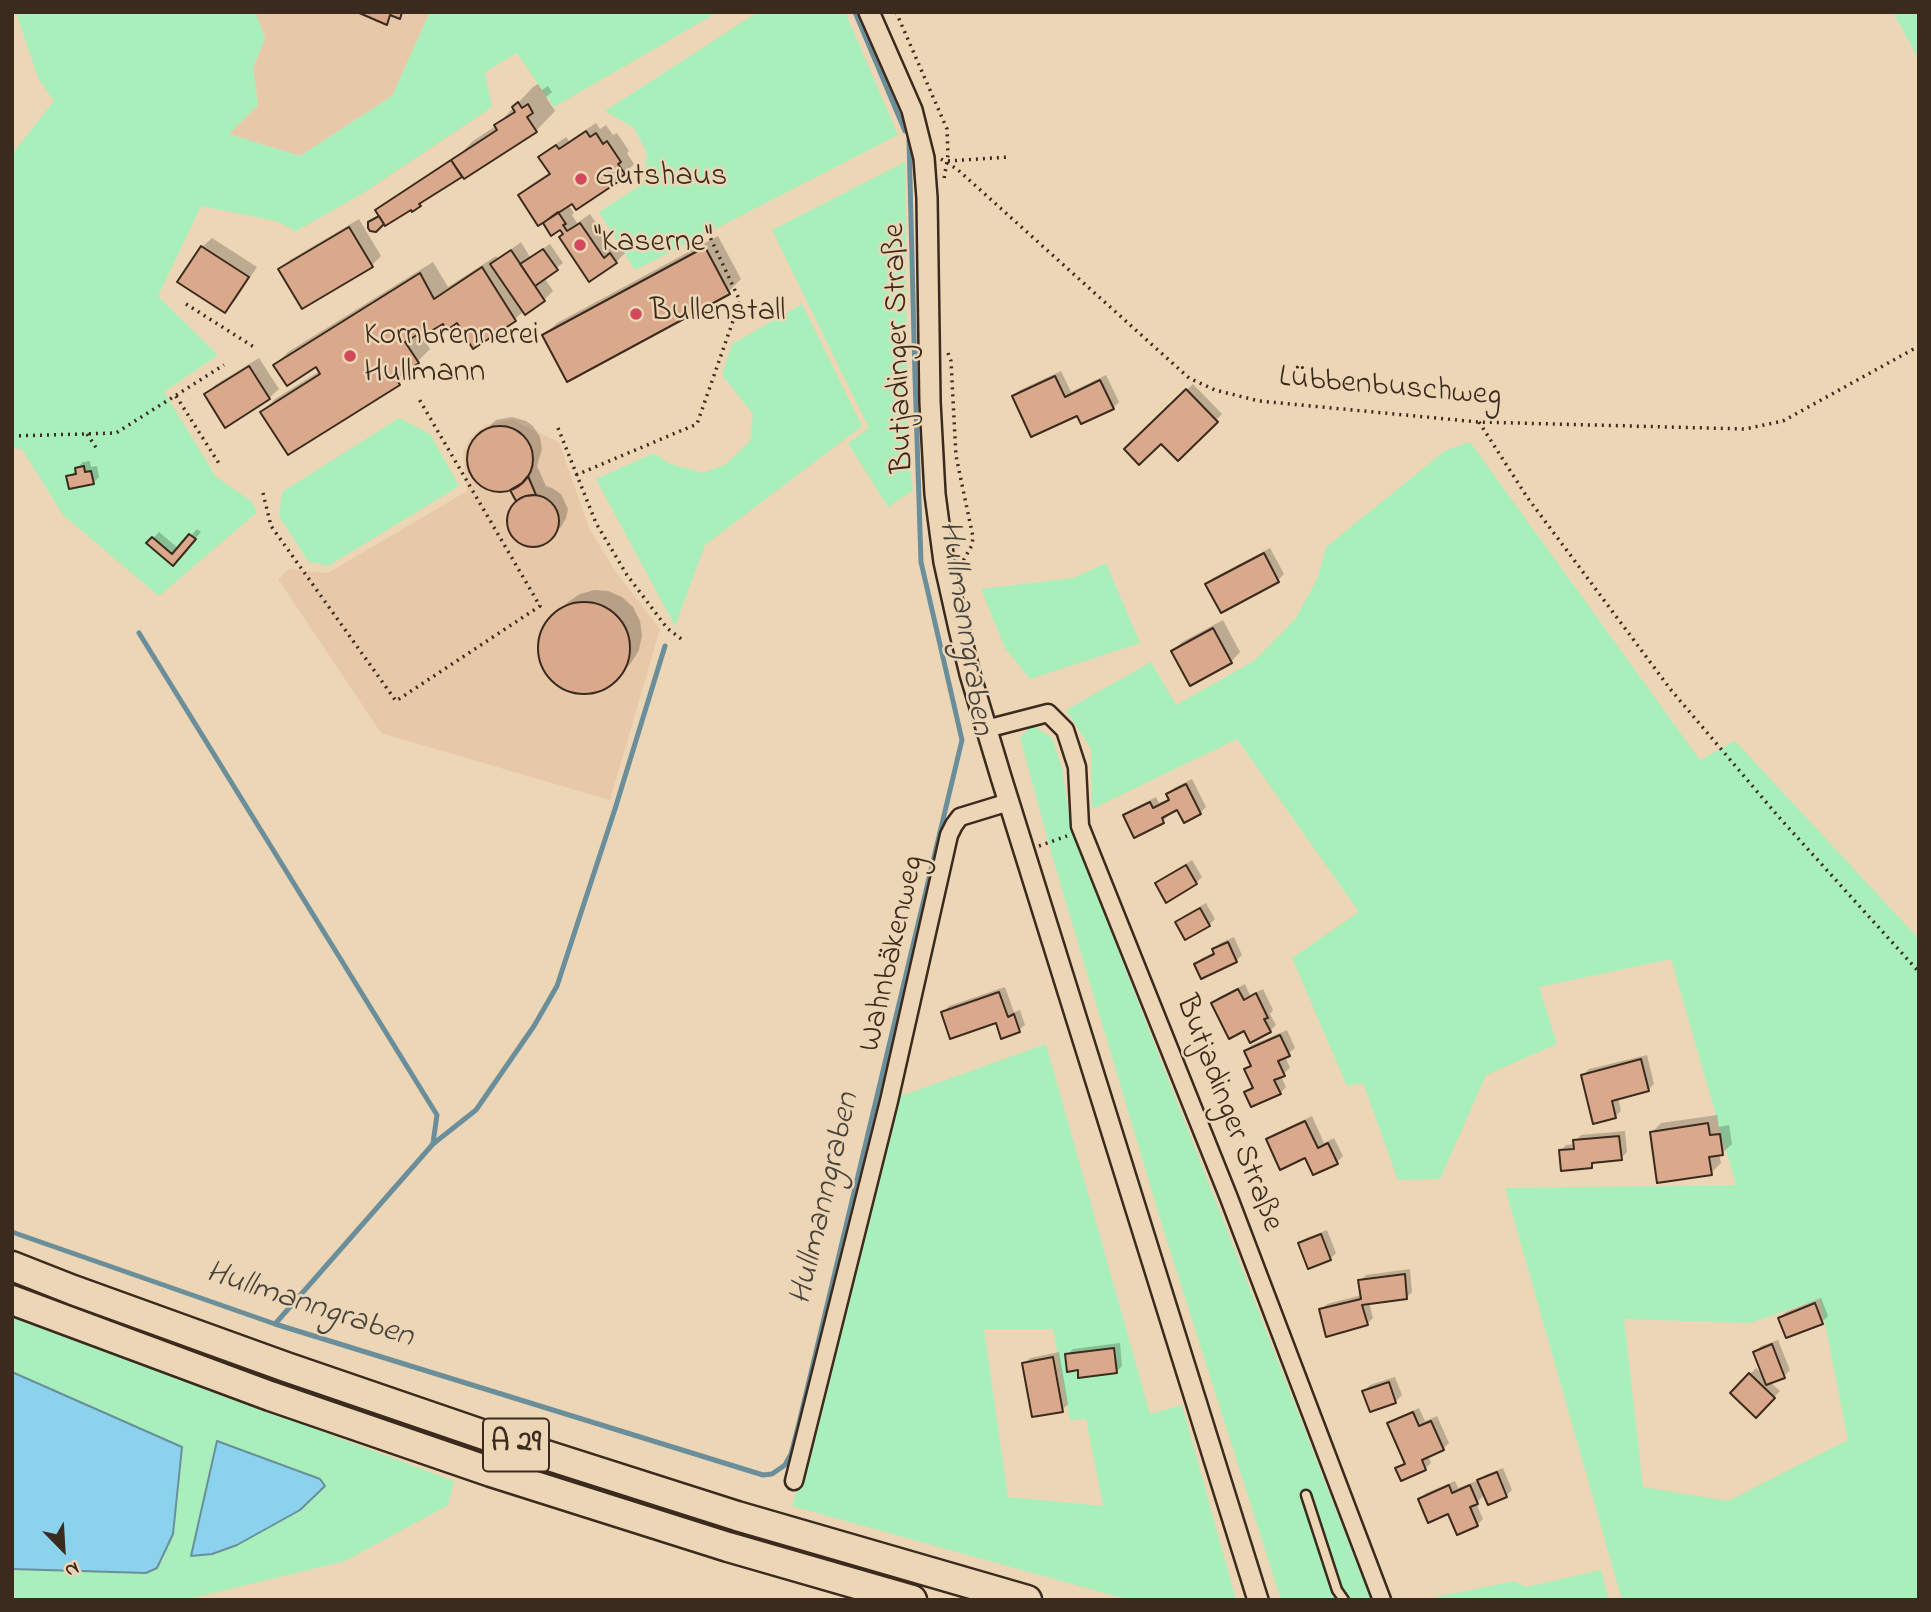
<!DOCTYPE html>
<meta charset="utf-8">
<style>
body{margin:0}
#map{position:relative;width:1931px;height:1612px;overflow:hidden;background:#edd6b6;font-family:"Indie Flower",sans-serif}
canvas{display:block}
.frame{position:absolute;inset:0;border:14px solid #3b2a1e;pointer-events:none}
.north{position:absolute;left:28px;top:1514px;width:70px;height:70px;-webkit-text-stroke:5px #edd6b6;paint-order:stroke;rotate:156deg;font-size:19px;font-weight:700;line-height:28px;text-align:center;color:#3b2a1e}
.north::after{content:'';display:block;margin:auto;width:24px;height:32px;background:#3b2a1e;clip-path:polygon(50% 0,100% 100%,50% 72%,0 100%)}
</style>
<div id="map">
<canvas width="1931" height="1612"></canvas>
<div class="frame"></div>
<div class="north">N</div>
</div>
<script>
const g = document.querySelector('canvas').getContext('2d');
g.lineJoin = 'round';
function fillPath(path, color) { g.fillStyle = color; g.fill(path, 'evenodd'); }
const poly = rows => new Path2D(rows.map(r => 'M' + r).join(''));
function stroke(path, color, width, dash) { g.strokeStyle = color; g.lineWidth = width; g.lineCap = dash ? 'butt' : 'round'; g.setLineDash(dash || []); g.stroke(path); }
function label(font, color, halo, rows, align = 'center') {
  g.font = font + ' "Indie Flower",sans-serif'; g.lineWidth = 5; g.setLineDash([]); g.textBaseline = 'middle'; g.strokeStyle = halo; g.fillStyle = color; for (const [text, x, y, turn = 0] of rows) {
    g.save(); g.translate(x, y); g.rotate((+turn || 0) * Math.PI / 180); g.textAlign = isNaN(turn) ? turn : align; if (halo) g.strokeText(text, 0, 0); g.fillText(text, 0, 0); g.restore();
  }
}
fillPath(poly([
 [255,12,430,12,392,96,300,156,228,134,258,105,253,68,265,38],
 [513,420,559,442,589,528,616,572,660,629,610,800,381,733,278,579,289,569,328,573,467,491,463,452,470,438,485,425]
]), '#e7c8a9');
fillPath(poly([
 [16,12,255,12,265,38,253,68,258,105,229,134,300,156,392,96,430,12,718,12,554,107,517,53,485,72,492,107,363,193,296,231,276,221,201,206,158,296,218,355,164,392,216,477,251,501,257,512,159,596,63,515,22,449,12,448,12,154,54,101,38,78],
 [758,12,845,12,898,135,635,270,599,212,643,184,647,153,634,128,605,111],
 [1893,12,1919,12,1919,60],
 [905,162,908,455,913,490,888,507,848,443,869,428,772,230],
 [802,304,862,426,705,545,675,626,596,479,654,453,668,463,703,473,726,464,750,441,753,414,722,375,732,344],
 [399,418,430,434,459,486,328,566,308,561,279,516,282,492],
 [1470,442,1700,760,1735,741,1919,939,1919,1600,1622,1600,1505,1188,1736,1185,1671,959,1539,987,1557,1044,1486,1075,1440,1179,1398,1180,1363,1083,1347,1086,1292,958,1359,912,1237,739,1092,809,1091,749,1066,710,1151,662,1176,705,1254,661,1296,618,1318,577,1326,547,1446,450],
 [1820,1299,1848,1440,1728,1501,1643,1487,1624,1319,1750,1323],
 [1106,563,1140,643,1030,679,1005,648,981,589,1073,578],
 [1032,725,1052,738,1062,768,1068,808,1077,845,1371,1600,1281,1600,1162,1225,1053,859,1020,738],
 [1046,1044,1150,1414,1182,1405,1236,1600,1130,1600,792,1506,804,1466,898,1097],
 [984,1329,1053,1329,1070,1420,1086,1419,1103,1506,1008,1497],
 [12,1315,454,1481,448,1505,345,1561,184,1600,12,1600,12,1569,146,1573,157,1568,182,1447,12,1372],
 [1601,1570,1609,1600,1422,1600,1514,1581,1526,1587]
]), '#a8efbc');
const water = poly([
 [12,1372,182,1447,173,1534,157,1568,146,1573,12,1569,12,1372],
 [217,1441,320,1479,325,1486,300,1510,237,1545,212,1554,191,1556,217,1441]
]);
fillPath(water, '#8bd2ed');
stroke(water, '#6b8f9a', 2);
fillPath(poly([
 [538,84,542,90,548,86,552,92,546,97,555,111,536,131,462,174,426,198,419,205,371,221,380,215,377,210,383,204,448,162,452,162,473,141,497,125,533,87],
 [596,123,600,129,606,125,613,135,617,133,629,151,627,153,634,164,620,178,568,204,574,213,572,215,577,223,590,214,614,250,620,245,625,253,616,262,590,279,560,227,551,233,543,221,520,195,529,186,550,172,541,157,550,148,566,137,569,141],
 [359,219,381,256,371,266,280,269,290,260],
 [718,236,741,279,728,292,544,335,557,323],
 [212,238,257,267,235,301,225,311,202,247],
 [521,242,530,257,550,244,563,263,544,277,553,291,544,300,524,311,515,319,474,347,458,321,443,321,421,335,430,349,417,362,409,367,412,370,399,383,262,412,275,399,320,371,316,365,275,365,288,352,433,262,448,287,496,256,498,259],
 [259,358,279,389,269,398,206,395,215,385],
 [1061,371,1071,392,1106,375,1119,402,1113,408,1078,414,1014,396,1020,390],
 [1193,384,1222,414,1178,459,1161,441,1126,449],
 [512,417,526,421,533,426,540,437,542,449,537,466,546,486,552,488,561,494,568,509,566,518,561,527,550,537,542,543,535,545,527,544,518,540,510,528,509,518,511,511,518,502,511,488,503,490,484,485,474,475,469,460,473,444,477,438,496,420],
 [90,461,91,467,97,466,99,477,93,483,68,477,77,470,77,468,83,462],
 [197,529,201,532,179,558,149,543,159,532,179,549],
 [1270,548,1284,574,1278,580,1207,584,1213,578],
 [594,590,608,591,622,597,633,607,640,621,642,635,639,650,631,663,618,677,606,687,592,692,576,692,563,687,552,679,544,667,540,654,540,640,545,627,568,602,580,594],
 [1223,620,1240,652,1231,662,1173,651,1182,642],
 [1192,779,1206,807,1200,813,1178,807,1168,813,1169,815,1163,821,1125,816,1131,810,1156,797,1159,803,1170,798,1168,794,1174,788],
 [1192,860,1202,877,1196,883,1157,884,1163,878],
 [1206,903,1215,919,1209,925,1177,922,1183,916],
 [1234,937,1242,955,1236,961,1196,964,1202,958,1215,952,1214,949,1220,943],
 [1245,984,1250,995,1263,989,1273,1010,1270,1014,1276,1025,1270,1031,1245,1029,1213,1003,1219,997],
 [1005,987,1014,1012,1020,1010,1025,1025,1019,1030,997,1021,943,1012,949,1006],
 [1287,1030,1295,1048,1285,1056,1290,1068,1281,1076,1286,1087,1280,1093,1246,1092,1253,1085,1246,1069,1252,1064,1246,1051,1252,1045],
 [1647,1055,1654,1084,1648,1090,1618,1097,1621,1111,1615,1117,1583,1075,1589,1069],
 [1717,1115,1719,1127,1729,1125,1732,1144,1722,1153,1719,1153,1721,1163,1711,1173,1651,1133,1661,1123],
 [1312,1116,1324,1143,1334,1138,1343,1156,1337,1162,1305,1156,1268,1140,1274,1134],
 [1625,1131,1627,1152,1621,1158,1597,1161,1591,1166,1560,1151,1566,1145,1575,1144,1575,1141,1581,1135],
 [1327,1230,1336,1253,1330,1259,1300,1244,1306,1238],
 [1410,1269,1412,1292,1406,1298,1369,1302,1373,1318,1367,1324,1321,1310,1327,1304,1362,1295,1360,1281,1366,1275],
 [1821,1298,1828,1316,1822,1322,1787,1336,1780,1318,1786,1312],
 [1778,1340,1790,1370,1784,1376,1770,1382,1780,1391,1756,1416,1732,1393,1756,1368,1764,1376,1755,1352,1761,1346],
 [1120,1343,1122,1366,1116,1372,1079,1368,1067,1355,1073,1349],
 [1059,1352,1068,1404,1062,1410,1024,1364,1030,1358],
 [1395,1377,1402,1395,1396,1401,1371,1410,1364,1391,1370,1385],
 [1419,1408,1425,1421,1437,1416,1449,1443,1443,1449,1428,1455,1431,1463,1425,1469,1397,1468,1405,1461,1390,1424,1396,1418],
 [1503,1468,1512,1490,1506,1496,1485,1494,1476,1503,1483,1519,1477,1525,1420,1499,1426,1493,1455,1481,1458,1488,1476,1481,1477,1483,1485,1475]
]), '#0003');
stroke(poly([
 [855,12,905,131],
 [139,633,437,1115,433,1143],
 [12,1232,275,1324,763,1475,772,1474,785,1465,791,1454,799,1423,962,740,921,562,915,377,909,140],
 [275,1324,433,1144,476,1110,534,1026,557,986,615,809,665,646]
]), '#6b8f9a', 5);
const building = poly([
 [357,12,402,12,400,19,390,15,387,25,357,12],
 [518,102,522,108,528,104,533,113,527,117,537,132,464,179,451,160,497,130,494,125,515,112,512,107,518,102],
 [586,131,590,137,596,133,603,144,607,141,621,162,618,164,625,174,620,178,621,180,576,210,572,204,538,226,518,195,550,174,538,157,556,145,559,149,586,131],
 [451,160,462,177,419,204,421,206,412,212,411,210,385,226,375,210,451,160],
 [558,212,566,224,563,225,567,231,580,223,604,258,610,253,617,263,589,282,559,237,563,234,560,230,551,236,543,223,558,212],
 [379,216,384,224,376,232,370,231,368,228,368,222,379,216],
 [349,227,373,267,302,309,278,269,349,227],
 [201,246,249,277,225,313,177,282,201,246],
 [705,247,730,294,567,382,542,335,705,247],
 [543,249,558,270,535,286,520,264,543,249],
 [511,250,545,301,525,315,490,264,511,250],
 [482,267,516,321,473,349,457,323,446,331,443,324,419,338,417,335,405,342,419,363,396,378,400,385,288,455,260,412,320,374,316,367,287,386,273,365,420,273,434,299,482,267],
 [249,366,270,399,225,428,204,394,249,366],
 [1055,376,1065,397,1100,380,1114,409,1081,424,1077,416,1031,437,1012,396,1055,376],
 [1186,389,1218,422,1178,461,1161,444,1139,465,1124,449,1186,389],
 '467 459a33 33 0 1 1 66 0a33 33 0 1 1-66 0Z',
 [84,466,85,472,91,471,94,484,69,489,66,476,76,474,75,468,84,466],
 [528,476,536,495,525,496,516,501,510,490,522,483,528,476],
 '507 521a26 26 0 1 1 52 0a26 26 0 1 1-52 0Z',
 [189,534,196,539,173,566,146,543,152,537,172,554,189,534],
 [1264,553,1279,582,1221,613,1205,584,1264,553],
 '538 648a46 46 0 1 1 92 0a46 46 0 1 1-92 0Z',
 [1213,628,1232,663,1190,686,1171,651,1213,628],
 [1186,784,1201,814,1184,823,1177,810,1162,818,1164,823,1134,838,1123,815,1150,802,1153,808,1169,800,1166,794,1186,784],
 [1186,865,1197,884,1166,903,1155,883,1186,865],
 [1200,908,1210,926,1185,940,1175,922,1200,908],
 [1228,942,1237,962,1201,979,1194,964,1214,954,1212,949,1228,942],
 [1238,989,1244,1000,1256,993,1268,1018,1264,1019,1271,1032,1250,1043,1244,1031,1229,1039,1211,1003,1238,989],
 [999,992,1008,1017,1014,1014,1020,1032,1001,1039,996,1023,950,1039,941,1012,999,992],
 [1280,1035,1290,1056,1278,1061,1285,1076,1274,1080,1281,1094,1251,1107,1244,1092,1253,1088,1244,1069,1251,1066,1244,1051,1280,1035],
 [1641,1059,1649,1091,1612,1101,1616,1118,1593,1124,1581,1075,1641,1059],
 [1305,1121,1318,1148,1328,1143,1338,1164,1313,1175,1305,1158,1280,1170,1266,1139,1305,1121],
 [1708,1123,1710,1135,1720,1134,1723,1155,1709,1157,1712,1175,1657,1183,1650,1132,1708,1123],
 [1619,1136,1622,1160,1592,1163,1592,1168,1561,1171,1559,1150,1574,1149,1573,1140,1619,1136],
 [1321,1234,1331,1260,1308,1269,1298,1243,1321,1234],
 [1405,1274,1407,1299,1362,1305,1368,1325,1326,1337,1319,1309,1361,1299,1358,1280,1405,1274],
 [1815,1303,1823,1324,1786,1338,1778,1318,1815,1303],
 [1772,1344,1785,1378,1766,1385,1753,1352,1772,1344],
 [1114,1348,1117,1373,1078,1378,1078,1370,1067,1372,1065,1354,1114,1348],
 [1053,1357,1063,1412,1032,1417,1022,1363,1053,1357],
 [1749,1373,1775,1398,1756,1418,1730,1393,1749,1373],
 [1389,1382,1396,1403,1370,1412,1362,1391,1389,1382],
 [1413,1412,1419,1426,1431,1421,1444,1450,1422,1460,1426,1470,1401,1481,1395,1468,1405,1464,1387,1423,1413,1412],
 [1497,1472,1507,1497,1488,1505,1477,1480,1497,1472],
 [1449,1485,1452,1493,1470,1485,1478,1504,1470,1507,1478,1526,1457,1535,1448,1514,1428,1523,1418,1499,1449,1485]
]);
fillPath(building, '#daa98c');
stroke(building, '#3b2a1e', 2);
const service = poly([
 [1306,1495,1337,1590,1344,1600]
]);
const minor = poly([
 [986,729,1048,713,1065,730,1077,767,1080,826,1229,1198,1382,1600],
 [794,1481,889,1101,949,835,954,825,960,817,1009,802]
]);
const tertiary = poly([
 [869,12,912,110,924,158,927,198,930,402,935,494,944,562,959,629,970,674,1001,777,1258,1600]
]);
const motorway = poly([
 [12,1266,73,1290,286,1367,499,1440,737,1516,1027,1600],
 [12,1300,270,1396,491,1472,728,1547,912,1600]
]);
stroke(service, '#3b2a1e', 13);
stroke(minor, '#3b2a1e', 21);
stroke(tertiary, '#3b2a1e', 24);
stroke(motorway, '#3b2a1e', 33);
stroke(poly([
 [896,12,947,129,948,155,944,179],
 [941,159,957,169,1189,378,1215,390,1259,401,1478,422,1745,429,1783,421,1919,346],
 [948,161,1009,157],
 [186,304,254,347],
 [948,353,951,361,956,456,973,537,972,545,963,561],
 [176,396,220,465],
 [1479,422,1527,497,1671,690,1777,815,1919,972],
 [558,428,596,523,627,575,667,628,684,641],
 [87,434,97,449],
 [12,436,116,433,224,365],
 [576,475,697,424,740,301,710,237],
 [263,493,271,526,396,701,540,606,419,399],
 [1039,846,1067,836]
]), '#3b2a1e', 3.5, [2, 5]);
stroke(service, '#edd6b6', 8);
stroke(minor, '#edd6b6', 16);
stroke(tertiary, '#edd6b6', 19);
stroke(motorway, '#edd6b6', 28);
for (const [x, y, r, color] of [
 [581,179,7,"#d1495b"],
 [580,245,7,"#d1495b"],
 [636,314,7,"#d1495b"],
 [350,356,7,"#d1495b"]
]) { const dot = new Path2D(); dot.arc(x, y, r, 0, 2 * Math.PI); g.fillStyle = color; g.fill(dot); stroke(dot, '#edd6b6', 2.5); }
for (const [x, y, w] of [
 [516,1445,66]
]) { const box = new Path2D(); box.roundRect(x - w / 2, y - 26.5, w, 53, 5); g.fillStyle = '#edd6b6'; g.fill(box); stroke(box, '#3b2a1e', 2); }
label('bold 30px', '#3b2a1e', null, [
 ["A 29",516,1445]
]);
label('32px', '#3b2a1e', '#edd6b6', [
 ["Gutshaus",595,179],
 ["\"Kaserne\"",594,245],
 ["Bullenstall",650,314],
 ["Kornbrennerei",364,338],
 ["Hullmann",364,375]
], 'left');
label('32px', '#3b2a1e', '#edd6b6', [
 ["Butjadinger Straße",901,348,-92],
 ["Lübbenbuschweg",1390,389,5],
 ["Wahnbäkenweg",894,954,-77],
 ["Butjadinger Straße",1227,1114,69]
]);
label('italic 33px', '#47433d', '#edd6b6', [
 ["Hullmanngraben",963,628,81],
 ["Hullmanngraben",827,1199,-77],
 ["Hullmanngraben",309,1307,18]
]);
</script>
